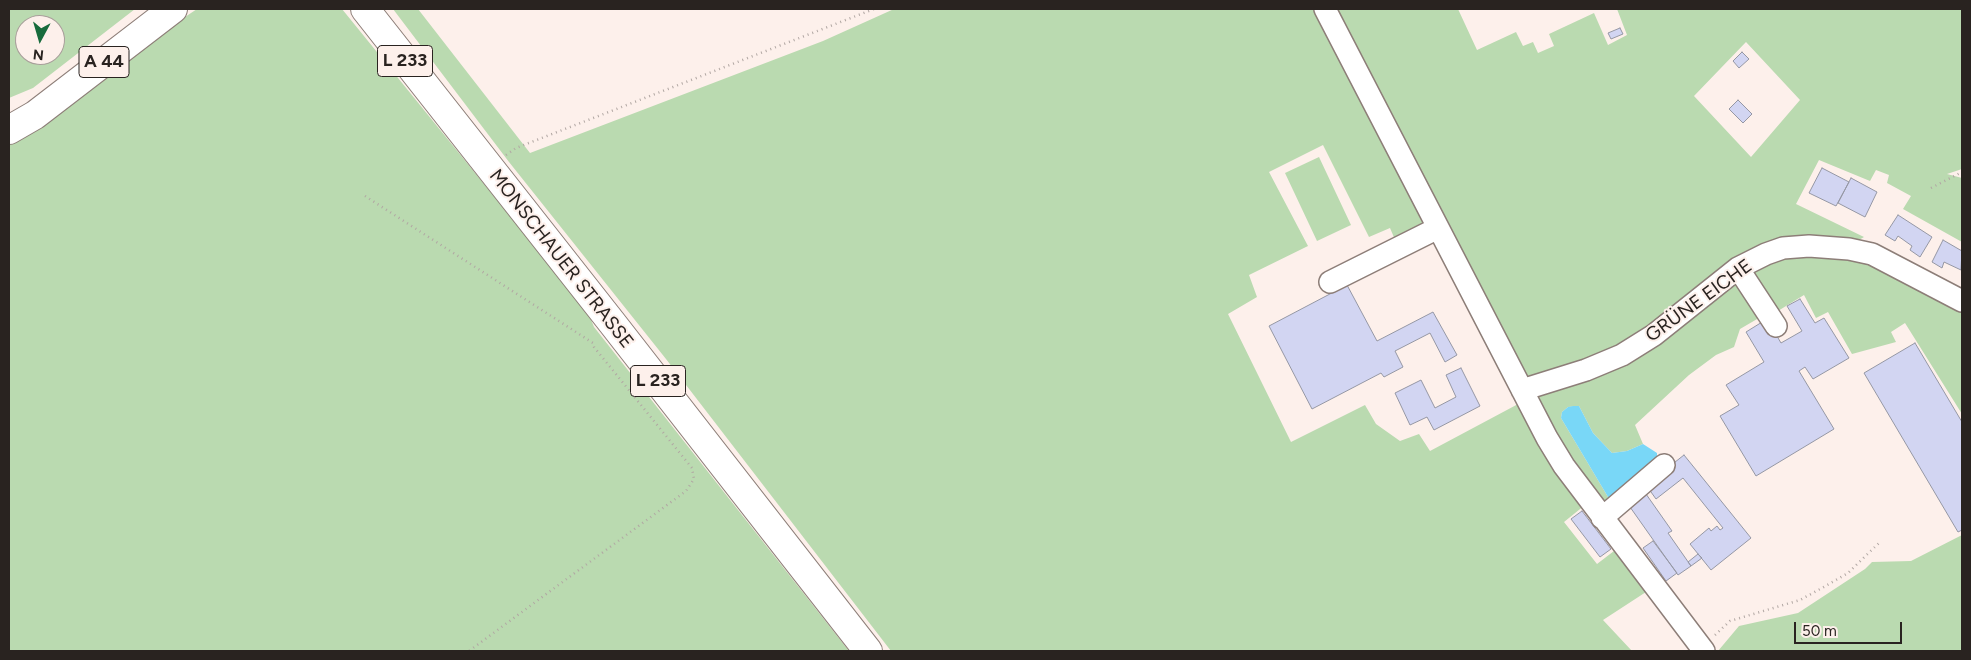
<!DOCTYPE html>
<meta charset="utf-8">
<style>
body{margin:0}
#map{position:relative;width:1971px;height:660px;overflow:hidden;background:#fdf0eb;font-family:Figtree,sans-serif}
canvas{display:block}
.frame{position:absolute;inset:0;border:10px solid #292320;pointer-events:none}
.north{position:absolute;left:15px;top:15px;width:50px;height:50px;box-sizing:border-box;background:#fdf0eb;border:1px solid #a89e9a;border-radius:50%;rotate:186deg;font-size:14px;font-weight:700;line-height:20px;text-align:center;color:#292320}
.north::after{content:'';display:block;margin:auto;width:18px;height:22px;background:#176b3c;clip-path:polygon(50% 0,100% 100%,50% 72%,0 100%)}
.scale{position:absolute;left:1794px;top:622px;width:108px;height:22px;box-sizing:border-box;border:2px solid #292320;border-top:0;padding-left:6px;font-size:15px;line-height:18px;white-space:nowrap;color:#292320;-webkit-text-stroke:4px #fdf0eb;paint-order:stroke}
</style>
<div id="map">
<canvas width="1971" height="660"></canvas>
<div class="frame"></div>
<div class="north">N</div>
<div class="scale">50 m</div>
</div>
<script>
const g = document.querySelector('canvas').getContext('2d');
g.lineJoin = 'round';
function fillPath(path, color) { g.fillStyle = color; g.fill(path, 'evenodd'); }
const poly = rows => new Path2D(rows.map(r => 'M' + r).join(''));
function stroke(path, color, width, dash) { g.strokeStyle = color; g.lineWidth = width; g.lineCap = dash ? 'butt' : 'round'; g.setLineDash(dash || []); g.stroke(path); }
function label(font, color, halo, rows, align = 'center') {
  g.font = font + ' Figtree,sans-serif'; g.lineWidth = 4; g.setLineDash([]); g.textBaseline = 'middle'; g.strokeStyle = halo; g.fillStyle = color; for (const [text, x, y, turn = 0] of rows) {
    g.save(); g.translate(x, y); g.rotate((+turn || 0) * Math.PI / 180); g.textAlign = isNaN(turn) ? turn : align; if (halo) g.strokeText(text, 0, 0); g.fillText(text, 0, 0); g.restore();
  }
}
fillPath(poly([
 [9,9,135,9,33,88,9,98],
 [25,25,55,25,55,55,25,55],
 [197,9,342,9,588,312,594,327,849,651,9,651,9,145,44,126,164,31],
 [393,9,418,9,530,153,823,41,894,9,1315,9,1429,225,1396,242,1390,228,1369,237,1323,145,1269,172,1308,246,1249,275,1257,297,1228,314,1291,442,1365,405,1376,424,1400,441,1419,434,1430,451,1520,403,1585,505,1564,522,1597,564,1614,551,1646,592,1603,620,1632,651,891,651,666,359,509,162],
 [1332,9,1458,9,1477,50,1516,32,1523,46,1533,42,1538,53,1554,46,1549,34,1594,13,1608,45,1627,35,1617,9,1962,9,1962,169,1947,174,1962,178,1962,242,1903,209,1911,196,1887,183,1889,175,1876,170,1870,181,1819,160,1796,204,1864,237,1852,244,1805,243,1619,349,1526,383],
 [1746,42,1800,100,1751,157,1694,96],
 [1319,157,1351,225,1317,241,1285,173],
 [1781,254,1869,259,1962,305,1962,414,1905,323,1891,332,1896,342,1852,354,1828,312,1816,318,1804,295,1773,314,1746,269],
 [1737,272,1764,315,1740,329,1734,347,1716,355,1689,375,1635,425,1643,444,1627,451,1612,453,1593,433,1579,406,1568,407,1562,412,1561,418,1611,502,1602,508,1545,422,1536,392,1550,387],
 [1962,535,1962,651,1718,651,1739,626,1798,613,1865,569,1872,562,1911,561]
]), '#badab0');
fillPath(poly([
 [1573,406,1579,406,1593,433,1612,453,1627,451,1643,444,1657,453,1657,459,1611,502,1561,418,1562,412,1568,407]
]), '#79d7f7');
const building = poly([
 [1620,28,1623,34,1611,39,1608,33,1620,28],
 [1742,52,1749,59,1739,68,1733,61,1742,52],
 [1738,100,1752,114,1743,123,1729,109,1738,100],
 [1822,168,1849,182,1836,206,1809,193,1822,168],
 [1851,178,1877,192,1865,217,1838,203,1851,178],
 [1898,215,1932,237,1920,257,1910,250,1912,246,1898,236,1895,241,1885,235,1898,215],
 [1943,240,1962,251,1961,270,1944,262,1942,268,1932,262,1943,240],
 [1347,285,1377,341,1433,312,1457,355,1445,362,1430,333,1395,351,1403,367,1384,377,1381,373,1312,409,1269,326,1347,285],
 [1800,299,1815,323,1824,318,1849,358,1813,379,1805,367,1799,371,1834,429,1756,476,1720,416,1739,405,1726,385,1764,362,1746,332,1767,319,1781,343,1802,331,1787,306,1800,299],
 [1915,343,1962,422,1962,530,1958,532,1864,373,1915,343],
 [1461,368,1480,406,1434,430,1427,417,1410,425,1395,393,1421,380,1435,408,1456,397,1446,375,1461,368],
 [1684,455,1751,538,1711,570,1690,544,1709,528,1711,531,1717,526,1720,530,1723,528,1683,478,1656,499,1646,485,1684,455],
 [1646,494,1672,531,1668,533,1691,566,1678,575,1630,507,1646,494],
 [1582,511,1611,549,1600,557,1571,519,1582,511],
 [1653,541,1677,573,1666,581,1643,548,1653,541],
 [1698,554,1702,558,1691,566,1688,562,1698,554]
]);
fillPath(building, '#d2d5f2');
stroke(building, '#9597a4', 1);
const minor = poly([
 [1325,9,1547,438,1564,466,1704,651],
 [1738,268,1776,326],
 [1330,282,1438,228],
 [1522,390,1586,370,1622,355,1654,335,1738,268,1766,254,1783,248,1809,246,1849,249,1872,254,1962,301],
 [1602,518,1664,465]
]);
const major = poly([
 [365,9,613,324,868,651]
]);
const highway = poly([
 [9,130,35,115,173,9]
]);
stroke(minor, '#8d7e78', 24);
stroke(major, '#8d7e78', 30);
stroke(highway, '#8d7e78', 30);
stroke(poly([
 [506,155,516,148,874,9],
 [1931,188,1962,172],
 [365,196,593,343,594,347,692,468,694,479,686,491,469,651],
 [1715,635,1730,621,1800,600,1822,588,1848,573,1880,542]
]), '#b1a7a3', 2.5, [1, 4]);
stroke(minor, '#fff', 21);
stroke(major, '#fff', 28);
stroke(highway, '#fff', 28);
for (const [x, y, w] of [
 [405,61,55],
 [104,62,50],
 [658,381,55]
]) { const box = new Path2D(); box.roundRect(x - w / 2, y - 15.5, w, 31, 4); g.fillStyle = '#fdf0eb'; g.fill(box); stroke(box, '#292320', 1); }
label('bold 18px', '#292320', null, [
 ["L 233",405,61],
 ["A 44",104,62],
 ["L 233",658,381]
]);
label('19px', '#292320', '#fdf0eb', [
 ["MONSCHAUER STRASSE",561,259,52],
 ["GRÜNE EICHE",1699,301,-36]
]);
</script>
